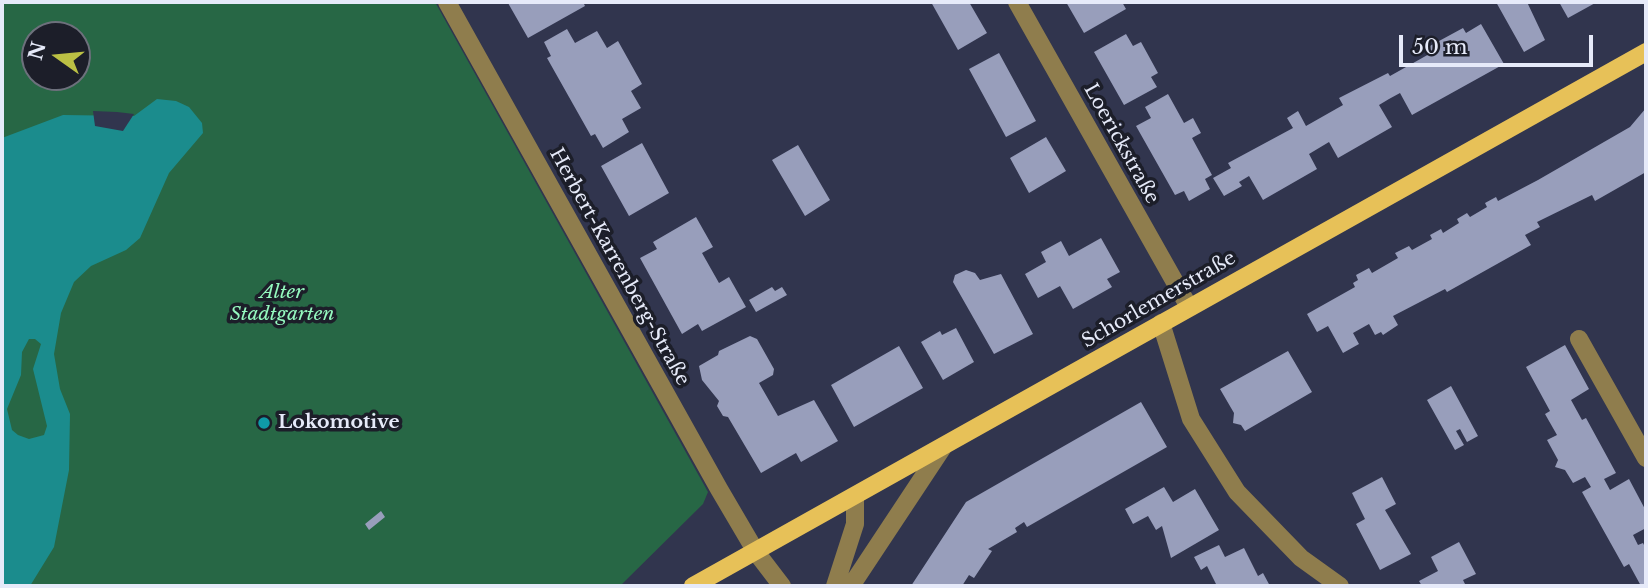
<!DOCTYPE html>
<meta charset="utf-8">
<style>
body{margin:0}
#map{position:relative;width:1648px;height:588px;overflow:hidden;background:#31354e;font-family:"Libre Baskerville",serif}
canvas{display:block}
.frame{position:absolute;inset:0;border:4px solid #e6eaf9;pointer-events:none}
.north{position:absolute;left:21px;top:21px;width:70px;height:70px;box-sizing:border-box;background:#1c1e29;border:2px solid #6d707c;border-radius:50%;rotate:285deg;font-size:19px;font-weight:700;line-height:28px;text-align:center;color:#e6eaf9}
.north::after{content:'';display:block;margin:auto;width:24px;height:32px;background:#bbc044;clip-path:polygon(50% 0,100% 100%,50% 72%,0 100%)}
.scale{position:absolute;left:1399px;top:35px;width:194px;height:32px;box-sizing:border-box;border:4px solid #e6eaf9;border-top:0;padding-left:9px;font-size:21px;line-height:24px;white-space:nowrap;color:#e6eaf9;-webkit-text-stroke:5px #1c1e29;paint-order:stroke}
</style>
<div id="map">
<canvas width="1648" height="588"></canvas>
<div class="frame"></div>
<div class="north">N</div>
<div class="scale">50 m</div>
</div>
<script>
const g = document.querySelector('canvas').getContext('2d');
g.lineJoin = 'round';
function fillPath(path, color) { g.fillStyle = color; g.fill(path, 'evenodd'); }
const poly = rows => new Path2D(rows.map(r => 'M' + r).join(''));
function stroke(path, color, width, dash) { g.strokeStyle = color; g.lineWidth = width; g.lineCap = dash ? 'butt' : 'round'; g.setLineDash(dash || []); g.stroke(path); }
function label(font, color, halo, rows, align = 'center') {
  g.font = font + ' "Libre Baskerville",serif'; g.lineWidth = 7; g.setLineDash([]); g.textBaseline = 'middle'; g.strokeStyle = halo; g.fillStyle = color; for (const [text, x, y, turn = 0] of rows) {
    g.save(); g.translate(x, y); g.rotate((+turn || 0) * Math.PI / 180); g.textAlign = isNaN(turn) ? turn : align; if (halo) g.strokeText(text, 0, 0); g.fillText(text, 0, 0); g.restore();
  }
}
fillPath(poly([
 [2,2,435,2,708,492,703,504,620,586,2,586],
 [35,35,77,35,77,77,35,77]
]), '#276745');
fillPath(poly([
 [157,99,176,101,189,107,202,123,203,133,169,173,140,238,126,250,91,266,74,282,61,313,54,354,60,389,70,414,69,470,54,547,30,586,2,586,2,138,63,115,134,116],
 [29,339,35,339,41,344,33,369,47,426,44,435,29,439,18,435,12,430,7,409,21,375,22,352]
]), '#1b8c8d');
fillPath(poly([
 [93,111,117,112,134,114,123,131,95,126]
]), '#31354e');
fillPath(poly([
 [583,2,585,6,528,38,508,3],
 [931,2,969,2,987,33,958,50],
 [1066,2,1122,2,1126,9,1084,33],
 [1496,2,1527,2,1545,40,1524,52],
 [1559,2,1597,2,1568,18],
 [1481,24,1504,64,1412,115,1400,93,1389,99,1379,105,1392,127,1338,158,1329,142,1309,154,1317,169,1263,200,1249,176,1239,182,1242,186,1224,196,1213,178,1231,168,1228,163,1293,128,1287,118,1298,111,1306,126,1343,105,1339,98,1388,73,1390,76,1431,53,1428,47,1463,28,1466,33],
 [567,29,575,43,597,31,607,48,618,41,642,84,631,91,641,108,622,119,629,132,603,148,595,134,591,136,547,58,551,56,544,42],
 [1126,34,1133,46,1141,42,1158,73,1151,77,1157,87,1124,105,1094,52],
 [999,53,1036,121,1006,137,969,69],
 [1168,94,1184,123,1193,118,1201,133,1192,138,1212,175,1205,179,1210,189,1189,201,1184,191,1175,195,1136,126,1151,118,1145,107],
 [1646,108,1646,172,1595,201,1592,195,1537,222,1540,227,1525,235,1531,245,1447,292,1445,289,1393,316,1398,325,1383,335,1381,332,1375,335,1369,324,1353,333,1359,344,1343,353,1328,326,1317,332,1307,314,1355,287,1353,283,1358,280,1356,275,1369,268,1372,273,1398,258,1395,253,1409,246,1412,250,1432,239,1430,235,1441,229,1443,233,1459,223,1457,219,1467,213,1470,217,1487,207,1485,203,1496,197,1498,201,1538,180,1630,127],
 [1046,137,1066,171,1029,193,1010,158],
 [642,143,669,193,629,216,601,166],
 [798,145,830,200,805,216,772,160],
 [696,217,713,247,702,253,719,283,729,277,746,307,702,331,698,324,682,334,640,258,657,249,653,242],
 [1101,238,1120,272,1107,279,1112,287,1073,309,1060,286,1038,298,1025,274,1046,262,1041,252,1061,241,1069,256],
 [966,270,975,273,980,280,1001,274,1033,334,994,354,953,282,955,275],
 [772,287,775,291,782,287,787,295,756,312,749,300],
 [956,328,974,362,943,380,921,342,940,331,942,335],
 [750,336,757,339,774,369,773,375,759,383,778,416,814,400,838,441,801,462,796,453,761,473,728,417,723,416,717,406,719,401,702,380,699,366,718,355,719,351],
 [1565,345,1589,389,1571,400,1582,420,1586,418,1616,473,1604,479,1610,490,1629,479,1646,511,1646,528,1633,535,1638,545,1643,543,1646,549,1646,586,1641,586,1629,564,1624,567,1582,492,1591,487,1585,477,1573,483,1565,470,1555,467,1558,460,1547,440,1557,435,1545,414,1550,411,1526,367],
 [899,346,923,388,854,427,831,385],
 [1288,351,1312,392,1245,431,1241,425,1233,423,1234,413,1220,389],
 [1451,386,1478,436,1467,442,1460,429,1456,431,1464,445,1455,450,1427,400],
 [1141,402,1167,447,1027,527,1024,522,1015,528,1017,532,988,549,992,551,974,578,969,575,962,586,911,586,966,502],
 [1382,477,1396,504,1385,510,1411,554,1380,570,1356,524,1365,519,1352,493],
 [1164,487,1173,502,1195,489,1219,530,1171,558,1162,526,1156,530,1148,516,1133,524,1125,509],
 [381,511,385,517,369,530,365,524],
 [1459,542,1476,574,1463,580,1466,586,1422,586,1419,581,1438,571,1431,557],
 [1219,545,1225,557,1244,548,1258,576,1263,573,1270,586,1217,586,1207,566,1201,570,1194,557]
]), '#989ebb');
stroke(poly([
 [447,2,719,489,756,552,782,586],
 [1017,2,1189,307],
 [1161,323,1191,419,1237,492,1301,558,1340,586],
 [1579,339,1646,458],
 [835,586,855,524,855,496],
 [851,586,943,447]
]), '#8f7d4d', 18);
stroke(poly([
 [693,586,1646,52]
]), '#e7c158', 18);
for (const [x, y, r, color] of [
 [264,423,7,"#0f9aa8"]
]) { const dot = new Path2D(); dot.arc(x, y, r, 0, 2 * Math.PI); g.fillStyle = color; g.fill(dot); stroke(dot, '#1c1e29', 2.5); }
label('19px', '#e6eaf9', '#1c1e29', [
 ["Loerickstraße",1121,144,61],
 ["Herbert-Karrenberg-Straße",619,267,61],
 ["Schorlemerstraße",1159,300,-30]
]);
label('italic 19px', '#95f9bf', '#1c1e29', [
 ["Alter",282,293],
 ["Stadtgarten",282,315]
]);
label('bold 19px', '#e6eaf9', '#1c1e29', [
 ["Lokomotive",278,423]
], 'left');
</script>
